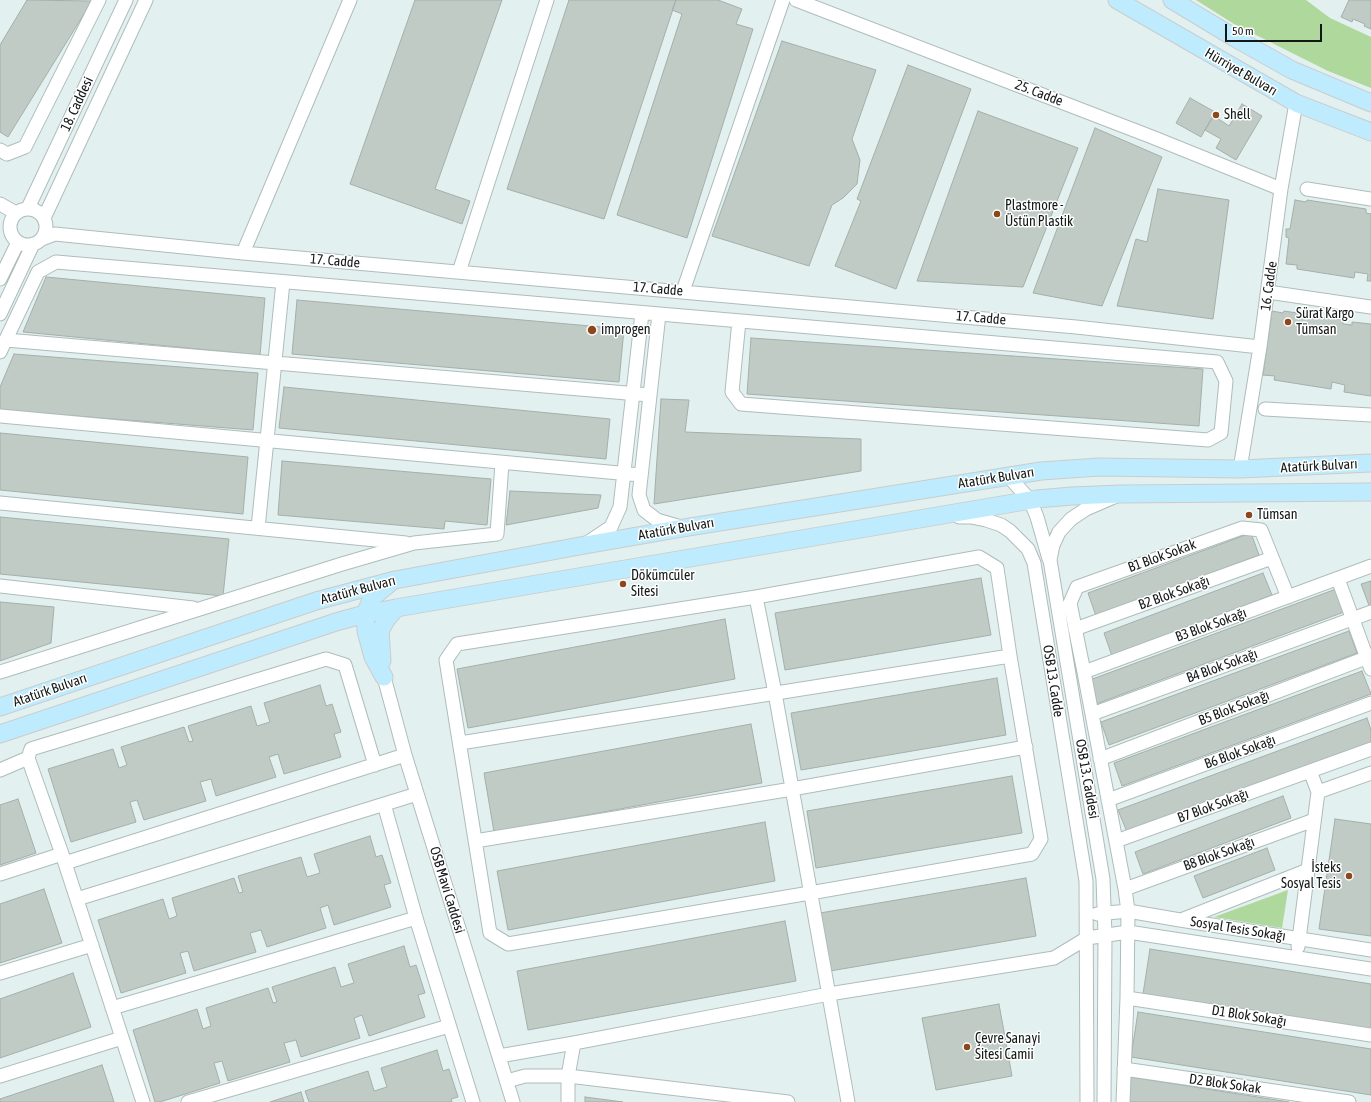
<!DOCTYPE html>
<meta charset="utf-8">
<style>
body{margin:0}
#map{position:relative;width:1371px;height:1102px;overflow:hidden;background:#e2f0ef;font-family:"Asap Condensed",sans-serif}
canvas{display:block}
.scale{position:absolute;left:1225px;top:24px;width:97px;height:18px;box-sizing:border-box;border:2px solid #131817;border-top:0;padding-left:5px;font-size:12px;line-height:14px;white-space:nowrap;color:#131817;-webkit-text-stroke:3px #fff;paint-order:stroke}
</style>
<div id="map">
<canvas width="1371" height="1102"></canvas>
<div class="scale">50 m</div>
</div>
<script>
const g = document.querySelector('canvas').getContext('2d');
g.lineJoin = 'round';
function fillPath(path, color) { g.fillStyle = color; g.fill(path, 'evenodd'); }
const poly = rows => new Path2D(rows.map(r => 'M' + r).join(''));
function stroke(path, color, width, dash) { g.strokeStyle = color; g.lineWidth = width; g.lineCap = dash ? 'butt' : 'round'; g.setLineDash(dash || []); g.stroke(path); }
function label(font, color, halo, rows, align = 'center') {
  g.font = font + ' "Asap Condensed",sans-serif'; g.lineWidth = 3; g.setLineDash([]); g.textBaseline = 'middle'; g.strokeStyle = halo; g.fillStyle = color; for (const [text, x, y, turn = 0] of rows) {
    g.save(); g.translate(x, y); g.rotate((+turn || 0) * Math.PI / 180); g.textAlign = isNaN(turn) ? turn : align; if (halo) g.strokeText(text, 0, 0); g.fillText(text, 0, 0); g.restore();
  }
}
fillPath(poly([
 [1196,0,1306,0,1330,18,1371,37,1371,88,1328,71,1234,24],
 [1288,890,1282,928,1214,917]
]), '#afd89c');
const building = poly([
 [27,0,92,1,8,137,0,132,0,45,27,0],
 [415,0,502,0,435,189,470,201,462,224,350,184,415,0],
 [569,0,676,0,604,219,507,189,569,0],
 [676,0,718,0,742,9,736,24,753,29,687,238,617,215,682,14,672,10,676,0],
 [1349,0,1371,0,1371,29,1364,26,1365,24,1353,19,1352,22,1341,17,1349,0],
 [782,41,876,70,852,139,860,160,857,184,843,198,832,205,809,266,712,236,782,41],
 [908,65,971,89,896,289,835,266,861,201,857,199,908,65],
 [1190,98,1215,112,1201,137,1176,123,1190,98],
 [1242,104,1262,116,1236,160,1216,148,1221,139,1205,130,1214,116,1229,126,1242,104],
 [978,111,1078,148,1023,287,917,281,978,111],
 [1095,128,1162,157,1102,306,1033,293,1095,128],
 [1158,189,1229,200,1213,319,1117,306,1136,239,1147,242,1158,189],
 [1295,200,1306,202,1307,200,1366,209,1366,213,1371,214,1371,281,1367,281,1368,274,1355,272,1354,278,1297,269,1297,265,1286,264,1289,238,1286,237,1286,229,1290,229,1295,200],
 [46,277,265,298,260,355,23,332,46,277],
 [297,300,624,329,619,382,292,354,297,300],
 [1272,311,1283,313,1284,311,1343,320,1343,324,1352,325,1352,322,1371,324,1371,396,1344,392,1345,385,1332,382,1331,389,1274,380,1275,376,1263,375,1272,311],
 [751,338,1203,369,1199,426,747,394,751,338],
 [14,354,258,373,253,430,0,410,0,387,14,354],
 [284,387,610,419,606,459,279,428,284,387],
 [661,399,689,400,685,432,861,439,861,471,654,504,661,399],
 [0,433,248,457,243,514,0,490,0,433],
 [282,461,491,479,487,525,445,521,444,529,278,515,282,461],
 [510,491,601,495,598,508,506,525,510,491],
 [0,517,229,539,223,596,0,574,0,517],
 [1251,533,1259,555,1096,616,1088,593,1251,533],
 [1263,573,1272,595,1112,656,1104,633,1263,573],
 [981,578,991,635,785,670,775,613,981,578],
 [1371,581,1371,608,1370,608,1361,584,1371,581],
 [1336,589,1344,612,1096,704,1087,681,1336,589],
 [0,602,54,607,51,643,0,661,0,602],
 [725,619,735,679,468,728,457,669,725,619],
 [1349,631,1357,653,1109,745,1101,722,1349,631],
 [1362,671,1371,694,1122,786,1114,763,1362,671],
 [997,678,1006,735,801,770,791,713,997,678],
 [320,685,326,706,332,704,341,732,334,734,341,757,284,774,278,754,269,757,276,777,216,796,211,779,200,782,206,801,144,820,137,800,130,802,136,822,71,842,48,769,113,749,119,768,127,765,121,747,184,727,189,742,193,741,188,726,251,706,257,726,270,722,264,703,320,685],
 [1367,718,1371,730,1371,742,1127,832,1118,810,1367,718],
 [751,724,762,783,494,832,484,773,751,724],
 [1012,776,1022,833,816,868,807,811,1012,776],
 [1283,796,1291,818,1143,874,1135,852,1283,796],
 [18,799,36,853,0,865,0,805,18,799],
 [1335,819,1371,824,1371,936,1319,929,1335,819],
 [765,822,775,881,508,930,497,871,765,822],
 [370,836,376,857,382,855,391,883,384,885,391,907,334,925,328,905,320,908,326,928,267,947,261,930,250,933,256,952,194,971,188,951,180,953,186,973,121,993,98,920,163,899,169,919,177,916,172,898,234,878,239,893,243,892,238,876,301,857,307,877,320,873,314,854,370,836],
 [1267,848,1275,870,1203,898,1194,876,1267,848],
 [1026,878,1036,936,830,971,820,913,1026,878],
 [44,889,62,943,0,963,0,904,44,889],
 [785,921,796,981,528,1030,517,971,785,921],
 [404,946,410,967,416,965,425,993,418,995,425,1017,369,1036,362,1015,354,1018,360,1038,301,1057,296,1040,284,1043,290,1062,228,1081,222,1061,214,1063,220,1083,160,1102,155,1102,133,1030,197,1009,203,1029,211,1026,206,1008,268,988,273,1003,277,1002,272,987,335,967,341,987,354,983,348,964,404,946],
 [1150,949,1371,984,1371,1030,1143,994,1150,949],
 [73,973,91,1027,0,1058,0,999,73,973],
 [999,1004,1012,1076,936,1090,922,1018,999,1004],
 [1138,1012,1371,1049,1371,1095,1131,1057,1138,1012],
 [437,1050,443,1071,449,1069,458,1097,451,1099,452,1102,309,1102,305,1091,368,1071,374,1091,387,1087,381,1068,437,1050],
 [102,1065,114,1102,0,1102,0,1099,102,1065],
 [1131,1077,1289,1102,1127,1102,1131,1077],
 [301,1092,304,1102,270,1102,301,1092],
 [585,1097,623,1102,585,1102,585,1097]
]);
fillPath(building, '#c0cbc6');
stroke(building, '#a4afaa', 1);
const minor = poly([
 [796,0,1152,137,1281,189],
 [0,150,7,154,25,147,99,0],
 [1307,189,1371,199],
 [0,204,16,213],
 [28,208,126,0],
 '10 227a18 18 0 1 1 36 0a18 18 0 1 1-36 0Z',
 [44,218,146,0],
 [42,239,55,234,243,253,1076,327,1260,347],
 [243,253,350,0],
 [459,272,547,0],
 [0,279,18,242],
 [683,291,783,0],
 [1268,292,1371,307],
 [0,314,33,244],
 [659,314,639,495,644,510,657,520,681,527],
 [6,340,650,395],
 [0,352,38,272,56,262,1066,349,1217,362,1226,381,1221,433,1208,440,741,404,732,392,739,321],
 [1265,409,1371,415],
 [0,416,641,475],
 [1240,469,1260,347,1281,189,1296,103],
 [1008,476,1030,500,1037,517,1049,559],
 [0,503,406,543],
 [959,517,971,517,986,520,1001,525,1010,531,1028,549,1034,563,1086,881,1087,1102],
 [258,528,283,282],
 [587,543,611,527,620,507,642,313],
 [979,557,997,568,1010,656,1041,839,1032,854,810,893,508,944,490,933,446,660,457,644,756,597,979,557],
 [1338,579,1371,669],
 [0,586,193,608],
 [756,597,775,693,848,1102],
 [1075,629,1272,558],
 [0,672,342,564,414,543,497,534,502,463],
 [1084,672,1371,566],
 [384,677,405,755,513,1102],
 [1092,714,1371,612],
 [460,743,1010,656],
 [1100,759,1371,656],
 [0,770,28,758],
 [1318,792,1371,773],
 [1108,800,1371,703],
 [384,804,416,918,473,1102],
 [475,841,792,789,1026,747],
 [1116,841,1371,749],
 [65,863,405,755],
 [0,874,62,854],
 [1125,889,1314,820],
 [77,899,417,794],
 [1097,914,1128,911,1180,920,1371,950],
 [1181,920,1308,870],
 [1298,947,1318,792,1310,771],
 [0,973,92,945],
 [1127,998,1371,1035],
 [112,1008,416,918],
 [499,1056,574,1043,829,994,1054,958,1087,938,1128,932,1371,969],
 [1124,1069,1349,1102],
 [0,1076,122,1038],
 [507,1081,525,1076,568,1076,788,1102],
 [143,1102,62,854,28,758,31,749,326,659,345,665,375,765],
 [188,1102,449,1026],
 [568,1102,568,1076,574,1043],
 [1104,1102,1105,935,1103,879,1050,560,1053,545,1059,532,1071,519,1086,509,1116,496],
 [1123,1102,1127,998,1128,911,1125,889,1084,672,1070,603,1077,587,1242,528,1261,530,1288,597]
]);
const major = poly([
 [1117,0,1296,103,1371,132],
 [1172,0,1235,38,1292,70,1371,103],
 [382,661,380,631,386,620,396,608],
 [384,677,373,657,366,631,365,614,372,598,390,583],
 [0,707,316,601,395,580,585,545,683,528,1041,471,1099,467,1240,469,1371,463],
 [0,734,336,622,365,614,396,608,1037,499,1072,496,1120,494,1371,492]
]);
stroke(minor, '#afbcbc', 15);
stroke(major, '#cbcccc', 19);
stroke(minor, '#fff', 13);
stroke(major, '#beecfe', 17);
for (const [x, y, r, color] of [
 [1216,115,4,"#8c471d"],
 [997,214,4,"#8c471d"],
 [1288,322,4,"#8c471d"],
 [592,330,5,"#8c471d"],
 [1249,515,4,"#8c471d"],
 [623,584,4,"#8c471d"],
 [1349,876,4,"#8c471d"],
 [967,1047,4,"#8c471d"]
]) { const dot = new Path2D(); dot.arc(x, y, r, 0, 2 * Math.PI); g.fillStyle = color; g.fill(dot); stroke(dot, '#fff', 1.5); }
label('14px', '#131817', '#fff', [
 ["Hürriyet Bulvarı",1241,72,30],
 ["25. Cadde",1039,93,21],
 ["18. Caddesi",77,104,-65],
 ["17. Cadde",335,261,5],
 ["16. Cadde",1269,286,-82],
 ["17. Cadde",658,289,5],
 ["17. Cadde",981,318,5],
 ["Atatürk Bulvarı",1319,466,-3],
 ["Atatürk Bulvarı",996,478,-9],
 ["Atatürk Bulvarı",676,529,-10],
 ["B1 Blok Sokak",1162,556,-20],
 ["Atatürk Bulvarı",358,590,-15],
 ["B2 Blok Sokağı",1174,593,-20],
 ["B3 Blok Sokağı",1211,625,-20],
 ["B4 Blok Sokağı",1222,666,-20],
 ["OSB 13. Cadde",1053,681,81],
 ["Atatürk Bulvarı",50,690,-19],
 ["B5 Blok Sokağı",1234,708,-21],
 ["B6 Blok Sokağı",1240,752,-20],
 ["OSB 13. Caddesi",1087,779,80],
 ["B7 Blok Sokağı",1213,806,-20],
 ["B8 Blok Sokağı",1219,854,-20],
 ["OSB Mavi Caddesi",447,890,73],
 ["Sosyal Tesis Sokağı",1238,929,9],
 ["D1 Blok Sokağı",1249,1016,9],
 ["D2 Blok Sokak",1225,1084,8]
]);
label('14px', '#131817', '#fff', [
 ["Shell",1224,115],
 ["Plastmore -",1005,206],
 ["Üstün Plastik",1005,222],
 ["Sürat Kargo",1296,314],
 ["Tümsan",1296,330],
 ["improgen",601,330],
 ["Tümsan",1257,515],
 ["Dökümcüler",631,576],
 ["Sitesi",631,592],
 ["İsteks",1341,868,"right"],
 ["Sosyal Tesis",1341,884,"right"],
 ["Çevre Sanayi",975,1039],
 ["Sitesi Camii",975,1055]
], 'left');
</script>
